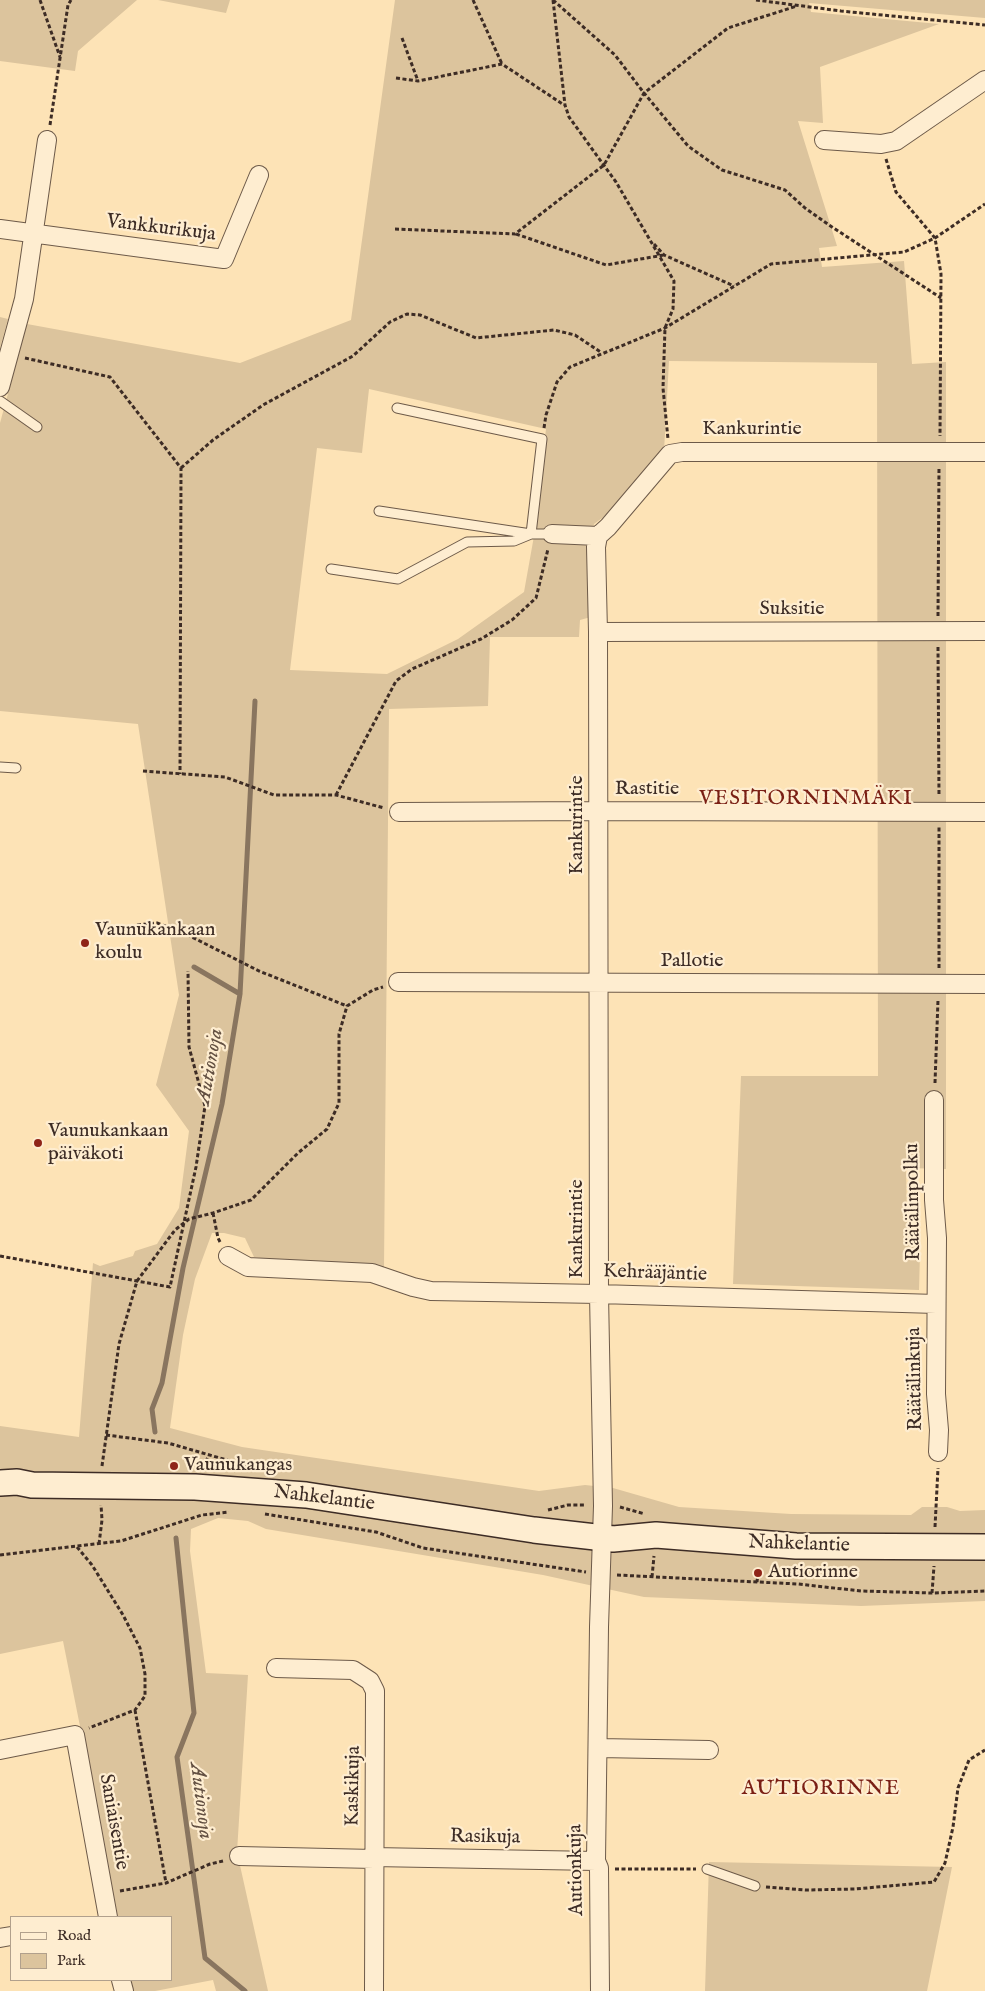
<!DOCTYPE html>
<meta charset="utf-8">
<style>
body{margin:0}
#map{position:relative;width:985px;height:1991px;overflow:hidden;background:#fde3b6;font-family:"IM FELL English",serif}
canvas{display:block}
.legend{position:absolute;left:10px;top:1916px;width:162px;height:65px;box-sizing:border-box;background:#feedd0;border:1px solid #b1a08c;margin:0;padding:6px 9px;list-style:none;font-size:15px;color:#3d2c25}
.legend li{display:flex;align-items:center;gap:10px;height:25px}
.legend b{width:25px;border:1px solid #b1a08c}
</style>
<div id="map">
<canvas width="985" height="1991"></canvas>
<ul class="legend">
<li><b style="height:6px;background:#feedd0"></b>Road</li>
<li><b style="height:14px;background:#dcc49d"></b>Park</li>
</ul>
</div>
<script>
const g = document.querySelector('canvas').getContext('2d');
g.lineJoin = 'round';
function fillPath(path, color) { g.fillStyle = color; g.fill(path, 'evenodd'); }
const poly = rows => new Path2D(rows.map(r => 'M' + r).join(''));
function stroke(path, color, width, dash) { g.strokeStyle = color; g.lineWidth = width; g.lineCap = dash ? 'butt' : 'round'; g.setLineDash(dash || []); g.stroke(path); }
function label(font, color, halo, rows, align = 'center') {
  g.font = font + ' "IM FELL English",serif'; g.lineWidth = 4.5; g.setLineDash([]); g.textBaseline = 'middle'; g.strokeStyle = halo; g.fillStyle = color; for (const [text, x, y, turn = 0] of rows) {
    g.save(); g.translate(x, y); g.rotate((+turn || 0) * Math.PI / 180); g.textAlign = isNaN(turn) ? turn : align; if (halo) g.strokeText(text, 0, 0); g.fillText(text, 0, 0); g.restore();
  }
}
fillPath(poly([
 [0,0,137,0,78,51,75,71,0,61],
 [158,0,230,0,226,13],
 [395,0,985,0,985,18,809,3,811,12,939,24,820,67,823,123,798,121,837,246,819,248,822,267,904,261,912,364,946,362,946,1169,906,1168,907,1218,920,1252,919,1290,733,1284,741,1076,878,1076,877,363,669,361,664,451,609,513,594,524,593,533,534,531,546,429,369,389,362,453,317,448,290,670,387,674,458,639,524,592,534,536,592,540,591,617,580,620,579,637,490,637,488,706,389,709,384,1267,275,1261,254,1257,245,1238,224,1233,212,1233,195,1279,183,1335,170,1428,242,1447,539,1491,585,1485,613,1488,679,1507,791,1514,911,1515,922,1507,947,1507,960,1511,985,1510,985,1601,861,1606,644,1597,543,1575,266,1529,248,1521,218,1518,191,1529,190,1551,206,1673,248,1675,237,1852,268,1991,216,1991,213,1980,155,1991,133,1991,131,1980,171,1980,171,1917,118,1917,63,1641,0,1654,0,1426,79,1437,93,1263,100,1266,133,1256,135,1251,157,1244,179,1208,189,1131,156,1085,179,995,138,724,0,711,0,423,27,324,240,363,351,320],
 [0,317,8,319,0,348],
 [709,1862,952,1867,927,1991,705,1991]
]), '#dcc49d');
stroke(poly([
 [194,967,240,994],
 [155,1432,152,1409,162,1383,183,1268,222,1104,240,994,255,701],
 [176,1538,194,1713,177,1757,205,1958,245,1991]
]), '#89755f', 5);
const service = poly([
 [0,401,37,427],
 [379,511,531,534,542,439,397,408],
 [331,569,398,579,467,542,514,541,531,534,552,534],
 [0,767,16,768],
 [707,1869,755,1886]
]);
const minor = poly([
 [824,140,881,144,896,141,985,80],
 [0,229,224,259,259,175],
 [0,387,24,299,47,140],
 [552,534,598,536],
 [598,632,985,631],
 [399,812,599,811,985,812],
 [398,982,985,984],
 [934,1100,934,1200,937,1238,936,1394,939,1430,938,1452],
 [228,1256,248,1267,372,1273,413,1287,431,1291,599,1294,936,1304],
 [276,1668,353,1670,370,1681,375,1691,374,1991],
 [599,1748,709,1750],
 [0,1750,75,1735,108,1917],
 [239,1856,374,1859],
 [373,1857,596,1861],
 [0,1938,11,1936],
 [121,1980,124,1991],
 [600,1991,599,1868,596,1861,599,1627,603,1506,599,1294,598,632,596,547,598,536,608,527,670,454,682,452,985,452]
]);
const secondary = poly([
 [0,1483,17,1482,32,1485,195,1487,306,1495,534,1530,613,1539,656,1535,796,1546,985,1547]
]);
stroke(service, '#6d5a49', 11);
stroke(minor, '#6d5a49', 20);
stroke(secondary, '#3d2c25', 28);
stroke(poly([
 [40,0,60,57],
 [473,0,502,64],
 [553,0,615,55,644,93,688,146,722,170,785,190,805,208,832,227,941,298],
 [553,0,565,105,569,117,616,182,674,281,673,309,665,328,663,388,668,439],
 [756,0,841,11,985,25],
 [402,38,418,81],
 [396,78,418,81,502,64,564,105],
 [50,125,68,5,71,0],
 [886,159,896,192,935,238,941,274,940,436],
 [395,229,515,234,604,165,644,93,728,28,797,6],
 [516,234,606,265,664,255],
 [654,244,664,255,734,286],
 [25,358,110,377,181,468,180,774],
 [544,428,546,415,557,382,570,367,665,328,771,264,904,252,935,238,985,204],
 [181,468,213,440,263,405,353,356,390,322,407,314,420,315,476,338,554,330,575,335,602,353],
 [938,616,939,467],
 [938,647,939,796],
 [143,771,225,777,274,795,336,795,384,808],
 [336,795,396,681,412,669,481,639,512,620,536,598,548,549],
 [137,925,157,923,184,933,259,971,347,1006],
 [939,968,939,827],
 [935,1083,938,1000],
 [213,1213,218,1238,221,1244],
 [0,1256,170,1287,196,1167,205,1106,189,1047,188,971],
 [106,1435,168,1443,258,1469],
 [102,1466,119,1344,137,1281,175,1230,189,1219,213,1213,251,1200,298,1153,327,1129,339,1103,339,1034,347,1006,373,990,383,987],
 [202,1467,209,1456],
 [620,1507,645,1514],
 [548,1510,568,1505,586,1505],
 [265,1514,376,1532,423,1548,586,1572],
 [935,1527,938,1468],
 [99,1544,102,1520,101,1505],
 [77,1547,92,1565,123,1615,140,1648,145,1674,145,1696,135,1710,89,1728],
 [0,1555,121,1541,202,1515,229,1512],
 [617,1575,798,1584,861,1591,932,1593,985,1591],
 [652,1577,654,1556],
 [757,1582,758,1573],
 [932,1593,934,1566],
 [135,1710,166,1883],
 [615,1869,696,1869],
 [766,1887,806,1890,855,1889,934,1882,945,1863,953,1827,958,1788,969,1760,985,1750],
 [120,1891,166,1883,210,1864,223,1861]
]), '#3d2c25', 3, [4, 2.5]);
stroke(service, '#feedd0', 9);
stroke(minor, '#feedd0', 18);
stroke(secondary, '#feedd0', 25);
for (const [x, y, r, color] of [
 [85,943,5,"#8f2418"],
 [38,1143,5,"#8f2418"],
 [174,1466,5,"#8f2418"],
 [758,1573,5,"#8f2418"]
]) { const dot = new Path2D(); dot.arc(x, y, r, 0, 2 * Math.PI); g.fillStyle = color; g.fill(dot); stroke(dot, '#feedd0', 2); }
label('20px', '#3d2c25', '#feedd0', [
 ["Vankkurikuja",161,229,7],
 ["Kankurintie",752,430],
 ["Suksitie",792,610],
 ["Rastitie",647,790],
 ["Kankurintie",578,825,-90],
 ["Pallotie",692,962],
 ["Räätälinpolku",914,1202,-91],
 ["Kankurintie",578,1229,-90],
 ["Kehrääjäntie",655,1274,2],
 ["Räätälinkuja",916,1379,-91],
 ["Nahkelantie",324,1499,7],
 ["Nahkelantie",799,1545,2],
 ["Kaskikuja",354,1786,-89],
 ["Saniaisentie",113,1822,80],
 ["Rasikuja",485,1838,1],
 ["Autionkuja",577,1870,-91]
]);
label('20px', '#3d2c25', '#feedd0', [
 ["Vaunukankaan",95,931],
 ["koulu",95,954],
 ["Vaunukankaan",48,1132],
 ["päiväkoti",48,1155],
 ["Vaunukangas",184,1466],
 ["Autiorinne",768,1573]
], 'left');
g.letterSpacing = '1px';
label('21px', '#7a1f14', '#feedd0', [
 ["VESITORNINMÄKI",806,800],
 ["AUTIORINNE",821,1790]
]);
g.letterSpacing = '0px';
label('italic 21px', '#635042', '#feedd0', [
 ["Autionoja",211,1067,-80],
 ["Autionoja",200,1801,83]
]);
</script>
